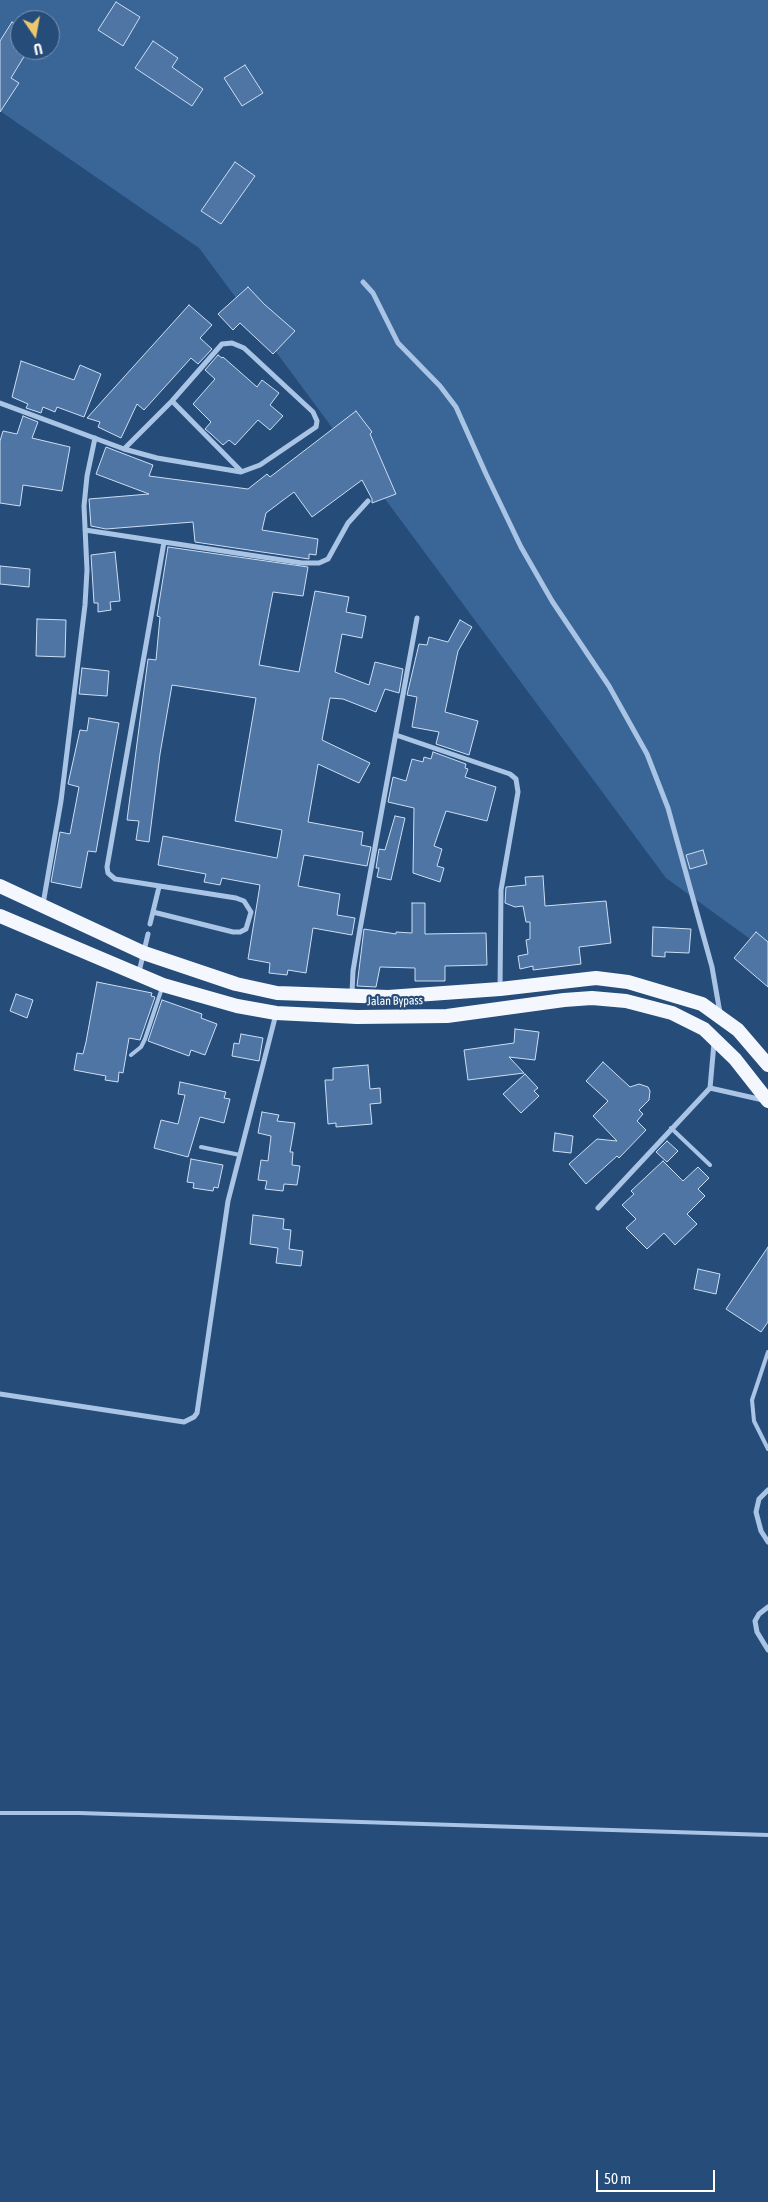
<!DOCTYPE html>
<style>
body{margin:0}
#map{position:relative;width:768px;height:2202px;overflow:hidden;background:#264c7a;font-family:"Asap Condensed",sans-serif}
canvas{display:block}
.north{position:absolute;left:10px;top:10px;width:50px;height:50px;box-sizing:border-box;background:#264c7a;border:1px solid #7d94af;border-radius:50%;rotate:168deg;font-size:14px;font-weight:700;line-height:20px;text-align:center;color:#fff}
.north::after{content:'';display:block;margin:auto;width:18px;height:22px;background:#ecc76e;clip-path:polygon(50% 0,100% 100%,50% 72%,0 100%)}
.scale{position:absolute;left:596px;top:2170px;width:119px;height:22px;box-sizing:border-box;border:2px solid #fff;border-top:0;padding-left:6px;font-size:15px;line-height:18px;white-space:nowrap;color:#fff;-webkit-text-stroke:4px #264c7a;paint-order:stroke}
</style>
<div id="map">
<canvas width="768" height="2202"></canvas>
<div class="north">U</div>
<div class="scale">50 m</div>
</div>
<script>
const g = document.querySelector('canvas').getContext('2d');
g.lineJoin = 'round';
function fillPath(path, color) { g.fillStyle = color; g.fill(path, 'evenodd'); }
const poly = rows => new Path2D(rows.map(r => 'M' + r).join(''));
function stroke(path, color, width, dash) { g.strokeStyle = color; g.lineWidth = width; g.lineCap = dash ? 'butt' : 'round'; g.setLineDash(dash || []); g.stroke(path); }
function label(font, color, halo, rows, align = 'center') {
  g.font = font + ' "Asap Condensed",sans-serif'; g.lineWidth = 4.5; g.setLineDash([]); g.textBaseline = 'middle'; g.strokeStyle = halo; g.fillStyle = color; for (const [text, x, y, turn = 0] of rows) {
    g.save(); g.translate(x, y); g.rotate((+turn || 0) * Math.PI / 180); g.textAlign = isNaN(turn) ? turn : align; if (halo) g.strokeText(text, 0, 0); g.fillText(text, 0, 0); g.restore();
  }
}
fillPath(poly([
 [0,0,768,0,768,952,666,878,199,248,0,111],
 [20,20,50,20,50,50,20,50]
]), '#396597');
const building = poly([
 [116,2,140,17,123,46,98,30,116,2],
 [12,22,20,27,20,50,28,50,11,78,19,83,0,112,0,41,12,22],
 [153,41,178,58,172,67,203,89,192,106,135,68,153,41],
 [245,65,263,93,242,106,224,78,245,65],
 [235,162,255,176,221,224,201,211,235,162],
 [248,287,264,304,295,331,273,354,240,323,233,330,218,314,248,287],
 [189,305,212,325,200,338,212,349,198,364,191,358,144,410,137,404,121,438,98,427,100,422,87,418,189,305],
 [218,355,222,358,223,357,257,387,262,380,279,393,270,405,283,416,270,430,258,420,235,445,229,440,223,445,211,434,205,429,211,422,193,404,215,379,205,370,218,355],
 [21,361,74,380,80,365,101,374,84,417,57,407,55,412,43,407,41,413,26,408,28,404,12,397,21,361],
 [356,411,372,432,370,434,396,494,372,503,372,499,362,480,312,517,294,492,266,513,262,530,318,539,316,555,309,554,309,559,195,542,193,522,106,529,91,526,89,499,149,494,96,474,106,447,153,465,149,476,248,489,267,474,270,477,356,411],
 [23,416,38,422,32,438,70,447,62,491,23,485,20,506,0,503,0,441,3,431,17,434,23,416],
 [168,547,308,567,303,596,273,592,259,665,299,672,315,591,349,597,346,612,366,616,362,638,342,634,335,672,369,685,375,662,403,669,399,693,385,689,376,712,343,699,330,698,322,740,370,763,359,783,318,764,308,822,363,832,361,845,371,847,367,866,304,855,298,886,340,894,337,915,355,918,352,935,313,928,306,973,288,970,287,975,269,973,270,963,248,959,260,885,222,878,220,885,204,882,206,874,158,865,163,836,277,858,282,830,235,821,256,698,172,685,160,754,149,842,136,840,139,821,127,820,148,659,156,660,160,617,157,616,168,547],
 [115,552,120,601,110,602,111,610,98,612,98,603,94,603,91,555,115,552],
 [0,566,30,569,29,587,0,584,0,566],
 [37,619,66,620,65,657,36,656,37,619],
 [460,620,472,627,458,651,445,712,478,721,469,755,436,744,439,732,412,727,417,697,407,695,419,644,427,645,429,637,448,642,460,620],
 [82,668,109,671,107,696,79,694,82,668],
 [89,718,119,723,96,852,88,851,81,888,51,882,60,832,70,834,79,787,68,784,80,730,87,731,89,718],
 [433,752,466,764,465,768,468,769,465,777,496,787,487,821,446,811,434,846,442,849,437,866,444,868,440,882,413,873,414,808,388,802,393,777,406,781,412,759,423,762,424,757,431,759,433,752],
 [395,816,405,818,391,880,377,877,379,868,376,868,379,849,385,850,395,816],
 [703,850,707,864,690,869,686,855,703,850],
 [543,876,545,906,606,901,611,943,579,947,581,964,533,970,533,966,520,969,518,956,528,954,526,940,530,939,530,922,526,922,523,906,515,907,505,903,506,887,526,885,525,877,543,876],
 [412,903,425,903,425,934,486,933,487,965,445,966,445,981,415,981,415,968,380,967,376,987,357,986,364,929,396,934,396,932,412,933,412,903],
 [653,927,691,929,689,953,665,952,665,957,652,956,653,927],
 [756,932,768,942,768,987,734,958,756,932],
 [97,982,152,993,151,996,155,997,140,1040,129,1038,123,1073,119,1072,118,1082,105,1080,106,1076,74,1070,77,1053,83,1054,86,1042,97,982],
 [16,994,33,1000,27,1018,10,1011,16,994],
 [162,1000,202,1014,201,1018,217,1024,205,1055,191,1050,189,1056,148,1041,162,1000],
 [515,1029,539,1032,535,1060,509,1057,524,1073,468,1080,464,1050,514,1043,515,1029],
 [241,1034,263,1038,259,1061,232,1056,234,1043,239,1044,241,1034],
 [603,1062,630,1087,639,1084,648,1087,650,1091,649,1100,639,1110,643,1114,637,1121,646,1130,619,1158,617,1156,586,1184,569,1164,597,1139,617,1141,593,1116,608,1101,586,1081,603,1062],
 [368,1065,370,1089,380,1088,381,1103,370,1104,372,1124,336,1127,336,1123,328,1124,325,1080,333,1080,333,1068,368,1065],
 [525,1074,538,1088,534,1091,539,1096,521,1113,503,1094,525,1074],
 [180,1082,226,1092,224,1098,230,1099,224,1123,200,1117,188,1157,154,1148,161,1120,178,1124,185,1095,178,1094,180,1082],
 [262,1112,279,1115,277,1121,295,1123,290,1152,293,1152,292,1165,300,1166,297,1185,284,1184,283,1191,265,1189,267,1181,258,1180,261,1160,268,1161,271,1136,258,1133,262,1112],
 [555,1133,573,1136,571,1153,553,1151,555,1133],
 [667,1141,678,1151,667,1162,656,1152,667,1141],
 [191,1159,223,1165,218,1188,214,1187,213,1191,193,1188,194,1183,187,1182,191,1159],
 [663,1161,683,1181,698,1167,709,1178,698,1189,705,1196,687,1214,697,1224,675,1245,664,1233,647,1249,626,1228,636,1219,622,1205,634,1194,631,1191,663,1161],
 [253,1215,284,1219,283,1229,291,1230,289,1249,303,1251,301,1266,276,1263,278,1248,250,1244,253,1215],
 [768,1247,768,1322,761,1332,726,1309,768,1247],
 [698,1269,720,1274,716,1294,694,1289,698,1269]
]);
fillPath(building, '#4e75a3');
stroke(building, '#ccdef3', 1);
stroke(poly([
 [131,1055,141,1047,145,1039,162,988],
 [671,1128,710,1165],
 [201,1147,240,1155],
 [768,1352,752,1400,754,1421,768,1449],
 [0,1813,79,1813,768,1835]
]), '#a9c4e4', 4);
stroke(poly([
 [363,282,373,293,398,343,440,386,456,407,486,474,521,547,552,601,609,686,647,754,668,808,712,967,720,1013],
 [172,401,241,471],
 [0,403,124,449,157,458,241,472,260,465,316,427,317,421,313,412,244,348,232,343,222,344,172,401,124,449],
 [85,530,302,563,319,563,328,559,348,523,368,501],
 [396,735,510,774,516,779,518,792,501,890,500,989],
 [43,904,61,801,85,605,87,570,84,506,87,476,95,438],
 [153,912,233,932,240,932,246,929,251,912,244,901,236,898,115,879,108,873,107,867,164,542],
 [150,924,159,887],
 [139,972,148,934],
 [352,993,353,971,360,929,417,618],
 [710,1088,763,1100],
 [598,1208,710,1088,714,1043],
 [0,1394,184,1422,194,1417,197,1413,228,1201,276,1014],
 [768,1490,759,1499,756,1512,761,1531,768,1542],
 [768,1607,759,1614,755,1621,757,1632,768,1650]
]), '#a9c4e4', 5);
stroke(poly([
 [0,886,144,953,236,984,277,993,388,997,500,989,596,978,628,982,702,1004,738,1030,768,1065],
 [0,916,163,985,237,1006,276,1013,357,1017,447,1016,564,1000,592,998,626,1001,672,1013,704,1029,735,1059,768,1101]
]), '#f4f8fe', 14);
label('12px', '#fff', '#264c7a', [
 ["Jalan Bypass",395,1001,-1]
]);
</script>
